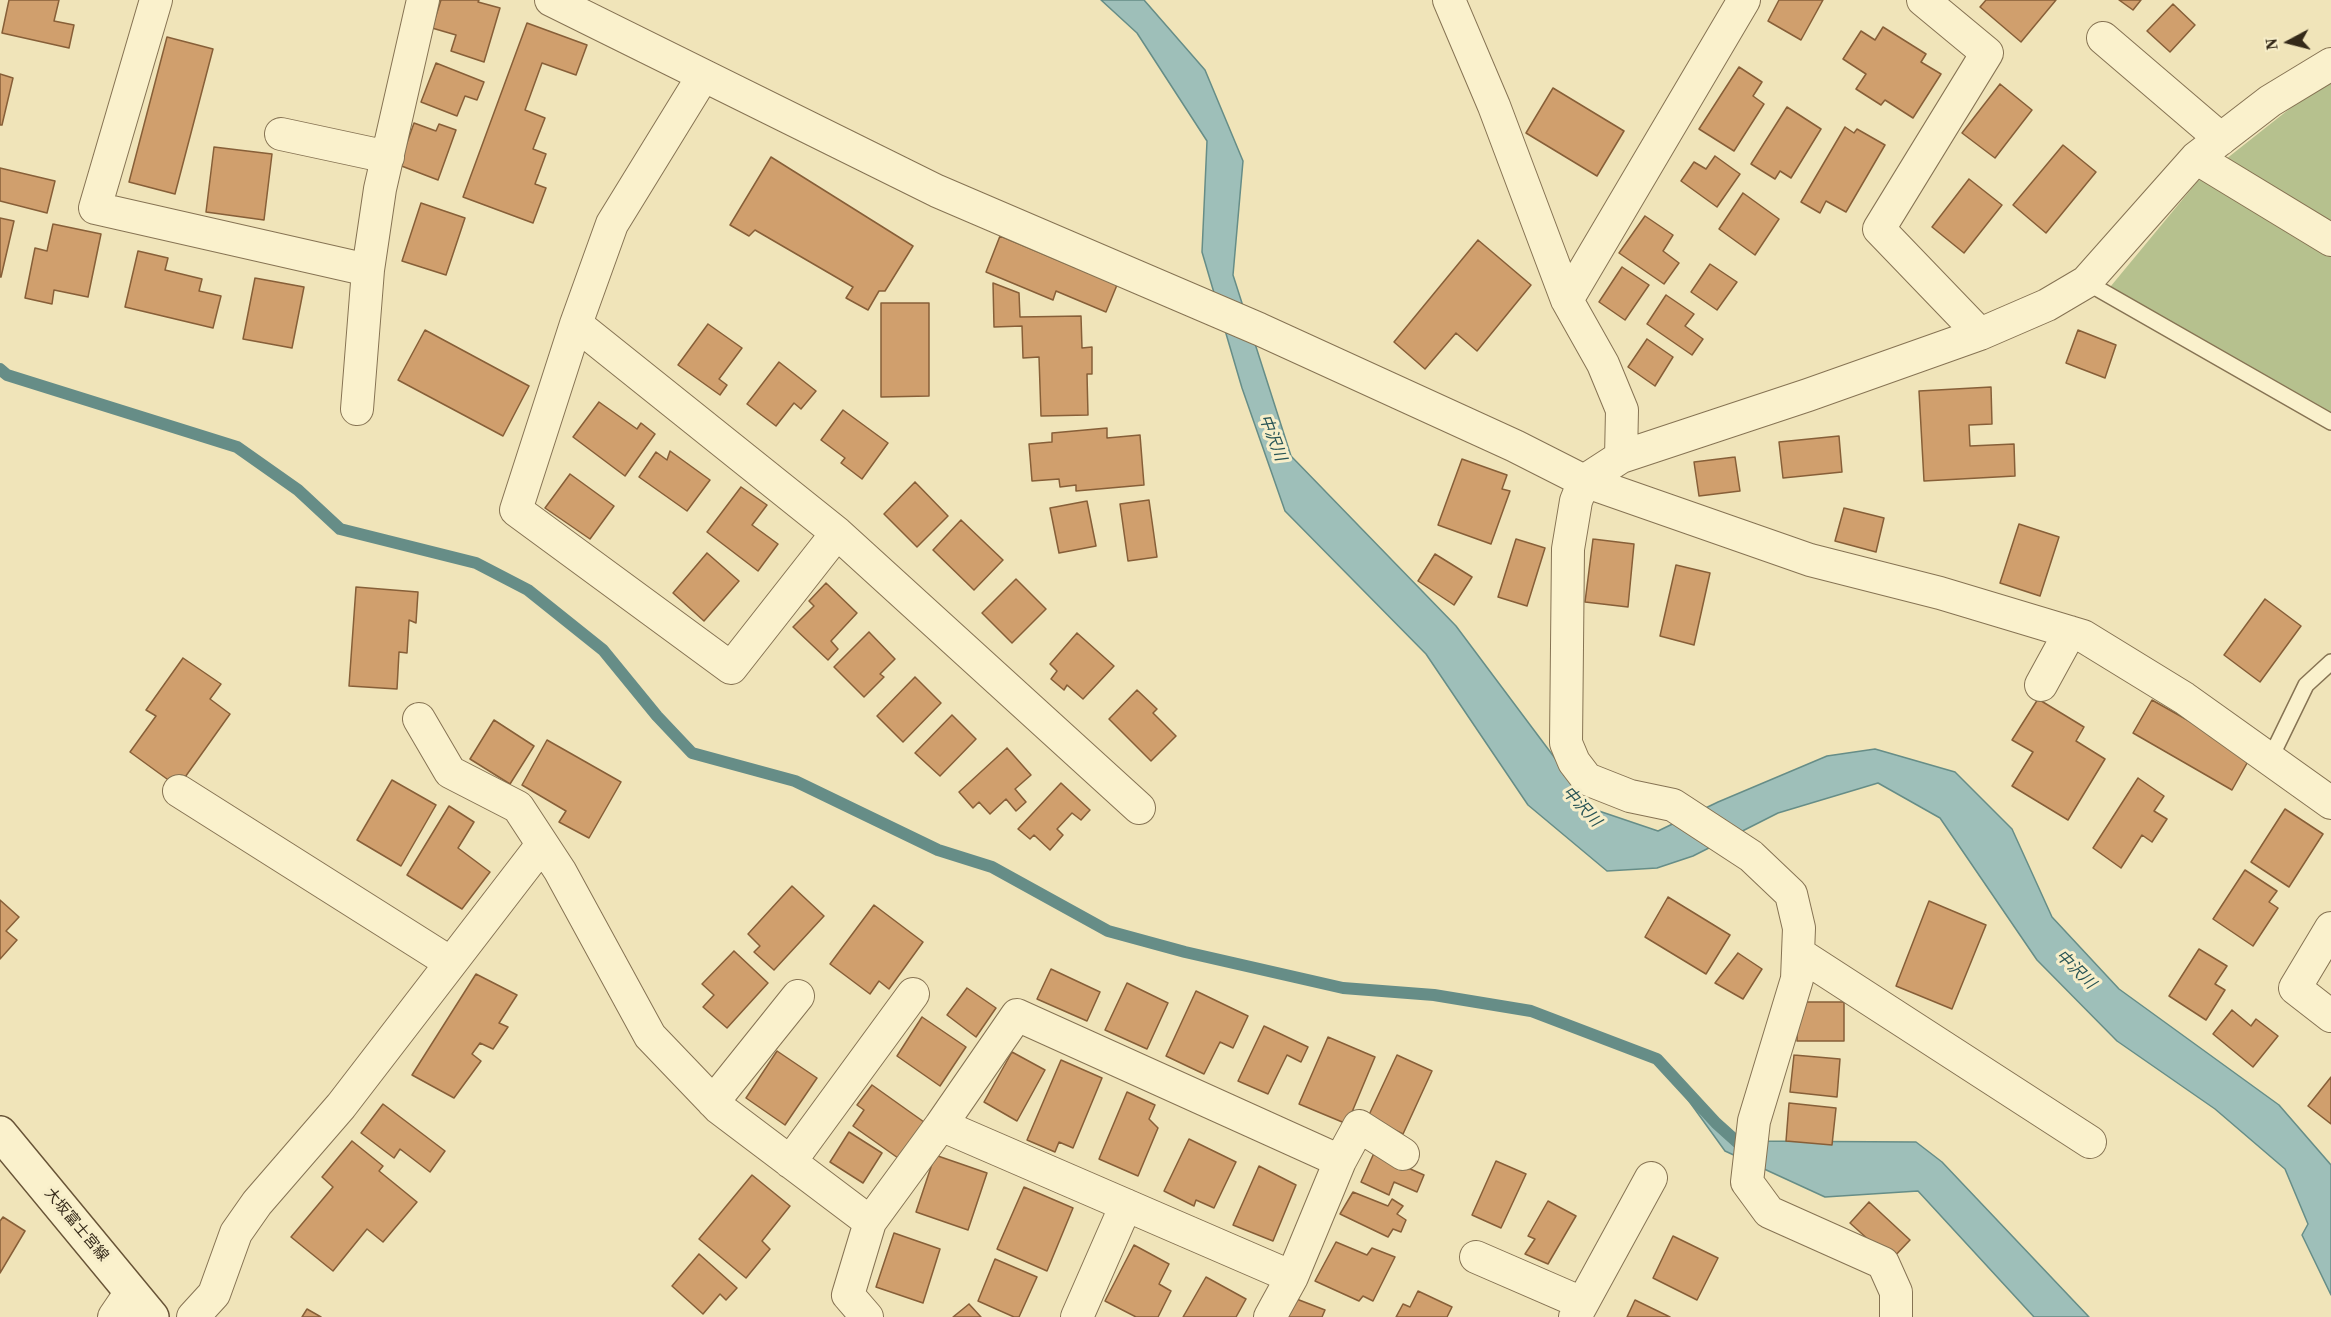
<!DOCTYPE html>
<meta charset="utf-8">
<style>
body{margin:0}
#map{position:relative;width:2331px;height:1317px;overflow:hidden;background:#f0e4b9;font-family:"Source Serif 4",serif}
canvas{display:block}
.north{position:absolute;left:2259px;top:12px;width:60px;height:60px;-webkit-text-stroke:4px #f7eec9;paint-order:stroke;rotate:263deg;font-size:16px;font-weight:700;line-height:24px;text-align:center;color:#342919}
.north::after{content:'';display:block;margin:auto;width:21px;height:27px;background:#342919;clip-path:polygon(50% 0,100% 100%,50% 72%,0 100%)}
</style>
<div id="map">
<canvas width="2331" height="1317"></canvas>
<div class="north">N</div>
</div>
<script>
const g = document.querySelector('canvas').getContext('2d');
g.lineJoin = 'round';
function fillPath(path, color) { g.fillStyle = color; g.fill(path, 'evenodd'); }
const poly = rows => new Path2D(rows.map(r => 'M' + r).join(''));
function stroke(path, color, width, dash) { g.strokeStyle = color; g.lineWidth = width; g.lineCap = dash ? 'butt' : 'round'; g.setLineDash(dash || []); g.stroke(path); }
function label(font, color, halo, rows, align = 'center') {
  g.font = font + ' "Source Serif 4","Noto Sans JP",serif'; g.lineWidth = 6; g.setLineDash([]); g.textBaseline = 'middle'; g.strokeStyle = halo; g.fillStyle = color; for (const [text, x, y, turn = 0] of rows) {
    g.save(); g.translate(x, y); g.rotate((+turn || 0) * Math.PI / 180); g.textAlign = isNaN(turn) ? turn : align; if (halo) g.strokeText(text, 0, 0); g.fillText(text, 0, 0); g.restore();
  }
}
fillPath(poly([
 [2331,76,2331,414,2106,292,2197,182]
]), '#b6c18e');
const water = poly([
 [1101,0,1144,0,1205,70,1243,161,1233,275,1291,456,1456,626,1593,809,1658,831,1718,802,1827,756,1875,749,1955,772,2012,829,2052,917,2119,989,2279,1105,2331,1165,2331,1295,2302,1235,2308,1224,2285,1169,2215,1109,2117,1041,2037,960,1940,818,1878,783,1778,813,1693,856,1657,868,1607,871,1528,805,1426,654,1285,511,1242,388,1202,252,1207,141,1137,33,1101,0],
 [1673,1079,1734,1141,1916,1142,1942,1162,2089,1317,2034,1317,1918,1191,1825,1197,1725,1151,1673,1079]
]);
fillPath(water, '#9ebfb9');
stroke(water, '#668d87', 1.5);
stroke(poly([
 [0,369,7,375,237,447,298,490,340,529,476,563,528,590,603,650,657,716,692,753,795,781,938,850,992,867,1108,931,1185,952,1343,988,1434,995,1531,1011,1657,1059,1716,1123,1746,1150]
]), '#668d87', 12);
const building = poly([
 [9,0,59,0,54,21,74,25,69,48,2,33,9,0],
 [441,0,479,0,478,2,500,8,484,62,451,51,456,35,432,28,441,0],
 [1779,0,1823,0,1801,40,1768,21,1779,0],
 [1986,0,2056,0,2021,42,1980,7,1986,0],
 [2119,0,2141,0,2133,10,2119,0],
 [2173,4,2195,25,2170,52,2147,31,2173,4],
 [527,23,587,45,576,75,542,63,525,110,545,118,533,149,546,154,535,184,546,188,533,223,463,197,527,23],
 [1883,27,1926,54,1921,62,1941,74,1913,118,1885,100,1881,105,1856,89,1866,74,1843,59,1861,31,1875,40,1883,27],
 [167,37,213,49,175,194,129,182,167,37],
 [436,63,484,82,477,100,465,96,457,116,421,102,436,63],
 [1739,67,1762,82,1753,96,1764,104,1734,151,1699,129,1739,67],
 [0,74,13,78,2,125,0,125,0,74],
 [2000,84,2032,110,1995,158,1962,133,2000,84],
 [1553,88,1624,131,1597,176,1526,133,1553,88],
 [1787,107,1821,129,1791,178,1780,171,1775,179,1751,164,1787,107],
 [414,123,436,131,439,124,456,130,438,180,399,165,414,123],
 [1845,127,1854,133,1857,129,1885,145,1846,212,1826,201,1820,213,1801,202,1845,127],
 [2063,145,2096,172,2046,233,2013,205,2063,145],
 [214,147,272,154,264,220,206,212,214,147],
 [1715,156,1740,174,1717,207,1681,181,1694,162,1706,169,1715,156],
 [771,157,913,246,885,291,879,291,868,310,846,298,853,287,755,230,749,236,730,225,771,157],
 [0,168,55,181,47,213,0,201,0,168],
 [1969,179,2002,205,1964,253,1932,227,1969,179],
 [1743,193,1779,219,1755,255,1719,229,1743,193],
 [421,203,465,218,446,275,402,261,421,203],
 [1645,216,1673,235,1663,251,1679,263,1664,284,1619,253,1645,216],
 [0,218,14,221,1,277,0,277,0,218],
 [53,224,101,234,88,297,54,290,52,304,25,298,35,248,47,251,53,224],
 [1000,236,1117,285,1106,312,1056,291,1053,300,986,272,1000,236],
 [1478,240,1531,285,1477,351,1456,333,1425,369,1394,342,1478,240],
 [138,251,168,258,165,270,202,279,199,291,221,296,213,328,125,307,138,251],
 [1710,264,1737,282,1717,310,1691,292,1710,264],
 [1622,267,1649,285,1625,320,1599,302,1622,267],
 [255,278,304,287,292,348,243,339,255,278],
 [993,283,1019,293,1020,317,1081,316,1082,348,1092,347,1092,374,1087,374,1088,415,1041,416,1039,357,1023,358,1022,326,994,327,993,283],
 [1666,295,1694,314,1685,326,1703,339,1692,355,1647,324,1666,295],
 [881,303,929,303,929,396,881,397,881,303],
 [708,324,742,348,719,379,727,385,720,395,678,365,708,324],
 [425,330,529,386,503,436,398,380,425,330],
 [2078,330,2116,345,2105,378,2066,363,2078,330],
 [1647,339,1673,357,1655,386,1628,367,1647,339],
 [779,362,816,391,801,409,794,403,776,426,747,404,779,362],
 [1991,387,1992,424,1969,425,1970,446,2014,444,2015,476,1924,481,1919,391,1991,387],
 [599,402,637,429,641,423,655,434,625,476,573,437,599,402],
 [843,410,888,443,862,479,841,463,845,458,821,440,843,410],
 [1107,428,1107,438,1140,435,1144,485,1076,491,1076,485,1060,487,1059,479,1032,481,1029,444,1052,442,1052,433,1107,428],
 [1839,436,1842,472,1783,478,1779,442,1839,436],
 [670,451,710,480,687,511,639,477,656,452,667,460,670,451],
 [1735,457,1740,491,1699,496,1694,462,1735,457],
 [1462,459,1507,475,1502,489,1510,491,1491,544,1438,525,1462,459],
 [570,474,614,506,590,539,545,508,570,474],
 [915,482,948,516,917,547,884,514,915,482],
 [741,487,767,505,752,525,778,544,758,571,707,532,741,487],
 [1149,500,1157,557,1128,561,1120,504,1149,500],
 [1087,501,1096,546,1059,553,1050,508,1087,501],
 [1844,508,1884,518,1876,552,1835,541,1844,508],
 [961,520,1003,560,974,590,933,550,961,520],
 [2019,524,2059,537,2040,596,2000,583,2019,524],
 [1516,539,1545,548,1527,606,1498,597,1516,539],
 [1593,539,1634,544,1628,607,1585,602,1593,539],
 [707,553,739,581,704,621,673,593,707,553],
 [1435,554,1472,577,1454,605,1418,581,1435,554],
 [1676,565,1710,573,1694,645,1660,636,1676,565],
 [1016,579,1046,609,1012,643,982,613,1016,579],
 [826,583,857,613,831,641,838,649,828,660,793,627,814,606,809,601,826,583],
 [356,587,418,592,416,623,409,620,407,653,399,652,397,689,349,686,356,587],
 [2265,599,2301,626,2260,682,2224,655,2265,599],
 [869,632,895,659,880,674,884,677,864,697,834,667,869,632],
 [1077,633,1114,666,1083,699,1067,685,1064,690,1051,679,1057,671,1050,664,1077,633],
 [183,658,221,684,210,699,230,714,178,787,130,752,156,716,146,710,183,658],
 [915,677,941,703,903,742,877,716,915,677],
 [1137,690,1157,709,1153,713,1176,736,1151,761,1109,719,1137,690],
 [2038,699,2084,727,2076,741,2105,759,2068,820,2012,786,2033,752,2012,740,2038,699],
 [2152,700,2251,756,2232,790,2133,733,2152,700],
 [952,715,976,739,940,776,915,753,952,715],
 [494,720,534,746,510,784,470,759,494,720],
 [547,740,621,782,589,838,559,822,566,811,522,785,547,740],
 [1007,748,1031,775,1015,789,1026,802,1016,811,1006,799,990,814,979,802,973,808,959,792,1007,748],
 [2138,778,2164,796,2154,811,2167,819,2152,842,2142,835,2121,868,2093,848,2138,778],
 [392,780,436,805,401,866,357,840,392,780],
 [1061,783,1090,810,1081,820,1072,813,1057,829,1063,835,1050,850,1034,835,1030,839,1018,829,1061,783],
 [449,806,474,822,458,848,490,872,462,909,407,875,449,806],
 [2285,809,2323,834,2289,887,2251,862,2285,809],
 [2245,870,2277,891,2269,902,2278,908,2253,946,2213,919,2245,870],
 [792,886,824,916,774,970,754,952,760,946,748,934,792,886],
 [1668,897,1730,935,1706,974,1645,937,1668,897],
 [0,900,19,917,6,931,17,940,0,959,0,900],
 [1929,901,1986,925,1952,1009,1896,986,1929,901],
 [874,905,923,942,889,989,879,981,870,994,830,964,874,905],
 [2199,949,2227,966,2215,984,2225,990,2206,1020,2169,996,2199,949],
 [734,951,768,983,727,1028,703,1007,714,995,702,984,734,951],
 [1738,953,1762,969,1743,999,1715,983,1738,953],
 [1051,969,1100,992,1087,1021,1037,999,1051,969],
 [476,974,517,995,499,1023,508,1027,493,1049,480,1043,472,1054,481,1061,454,1098,412,1075,476,974],
 [1127,983,1168,1003,1147,1049,1105,1030,1127,983],
 [967,988,996,1008,976,1037,947,1015,967,988],
 [1196,991,1248,1016,1233,1048,1220,1042,1204,1074,1166,1056,1196,991],
 [1797,1002,1844,1002,1844,1041,1797,1041,1797,1002],
 [2232,1010,2251,1026,2256,1019,2278,1036,2253,1067,2213,1034,2232,1010],
 [922,1017,966,1047,940,1086,897,1056,922,1017],
 [1264,1026,1308,1047,1301,1062,1287,1055,1268,1094,1238,1081,1264,1026],
 [1328,1037,1375,1057,1347,1124,1299,1104,1328,1037],
 [777,1051,817,1078,785,1125,746,1098,777,1051],
 [1012,1052,1045,1070,1017,1121,984,1102,1012,1052],
 [1397,1055,1432,1071,1403,1134,1368,1117,1397,1055],
 [1794,1055,1840,1059,1837,1097,1790,1092,1794,1055],
 [1061,1060,1102,1078,1073,1148,1059,1142,1055,1152,1027,1140,1061,1060],
 [2331,1077,2331,1124,2308,1106,2331,1077],
 [872,1085,924,1122,898,1158,853,1126,864,1110,857,1105,872,1085],
 [1127,1092,1155,1105,1149,1119,1158,1128,1138,1176,1099,1159,1127,1092],
 [1789,1103,1836,1108,1832,1145,1786,1141,1789,1103],
 [383,1104,445,1151,430,1172,400,1149,394,1158,361,1133,383,1104],
 [849,1132,882,1153,863,1183,830,1162,849,1132],
 [1189,1139,1236,1162,1214,1208,1196,1200,1194,1206,1164,1191,1189,1139],
 [352,1141,383,1166,379,1171,417,1202,383,1242,367,1229,333,1271,291,1237,333,1187,322,1177,352,1141],
 [1374,1153,1424,1175,1417,1192,1394,1182,1389,1195,1361,1182,1374,1153],
 [935,1155,987,1173,968,1230,916,1212,935,1155],
 [1496,1161,1526,1174,1501,1228,1472,1215,1496,1161],
 [1259,1166,1296,1185,1273,1241,1233,1225,1259,1166],
 [752,1175,790,1206,762,1241,770,1249,746,1278,699,1239,752,1175],
 [1024,1187,1073,1208,1047,1271,997,1249,1024,1187],
 [1353,1192,1388,1206,1392,1199,1403,1206,1397,1214,1406,1220,1401,1232,1393,1229,1388,1237,1340,1214,1353,1192],
 [1548,1201,1576,1216,1548,1264,1525,1254,1535,1239,1528,1236,1548,1201],
 [1869,1202,1910,1240,1891,1260,1850,1223,1869,1202],
 [3,1217,25,1231,0,1273,0,1221,3,1217],
 [894,1233,940,1249,923,1303,876,1287,894,1233],
 [1673,1236,1718,1258,1697,1300,1653,1278,1673,1236],
 [1336,1242,1367,1255,1372,1248,1395,1257,1373,1301,1363,1296,1359,1301,1315,1281,1336,1242],
 [1134,1245,1169,1264,1159,1284,1171,1291,1158,1317,1136,1317,1105,1301,1134,1245],
 [699,1254,737,1288,726,1300,720,1294,703,1314,672,1286,699,1254],
 [995,1259,1037,1277,1019,1317,1014,1317,978,1301,995,1259],
 [1206,1277,1246,1299,1236,1317,1183,1317,1206,1277],
 [1418,1291,1452,1307,1447,1317,1396,1317,1403,1304,1410,1307,1418,1291],
 [1294,1298,1325,1310,1322,1317,1285,1317,1294,1298],
 [1635,1300,1670,1317,1627,1317,1635,1300],
 [969,1304,981,1317,953,1317,969,1304],
 [307,1309,321,1317,302,1317,307,1309]
]);
fillPath(building, '#d09f6d');
stroke(building, '#875f38', 1.5);
const lane = poly([
 [2086,282,2331,422],
 [2270,759,2306,685,2331,662]
]);
const street = poly([
 [156,0,95,208,368,270],
 [551,0,937,191,1259,329,1515,446,1584,481,1810,560,1940,593,2083,636,2184,698,2331,803],
 [1449,0,1494,106,1567,300,1603,364,1622,410,1621,457,1584,481,1576,501,1568,549,1566,743,1574,762,1587,779,1630,796,1673,805,1751,856,1791,894,1799,928,1797,979,1754,1121,1747,1182,1769,1212,1883,1263,1896,1292,1896,1317],
 [1923,0,1987,53,1879,229,1980,334],
 [2103,38,2221,139],
 [703,76,612,224,576,324,516,510,731,668,837,533],
 [281,134,388,157],
 [2196,158,2331,240],
 [1567,300,1744,0],
 [576,324,837,533,1139,808],
 [357,409,368,270,380,189,423,0],
 [1621,457,1808,395,1980,334,2047,305,2086,282,2196,158,2270,101,2331,64],
 [2041,685,2070,632],
 [419,719,450,772,518,807,560,871,650,1036,719,1108,870,1222],
 [179,791,451,963],
 [2331,928,2295,988,2331,1016],
 [1798,953,2090,1142],
 [713,1102,798,996],
 [941,1125,1017,1015,1340,1161,1359,1126,1403,1154],
 [790,1162,913,994],
 [1476,1257,1582,1303],
 [114,1317,131,1292],
 [193,1317,214,1294,236,1233,257,1203,341,1106,541,846],
 [867,1317,848,1295,870,1222,941,1125,1292,1277],
 [1077,1317,1126,1205],
 [1270,1317,1292,1277,1340,1161],
 [1575,1317,1651,1178]
]);
const secondary = poly([
 [0,1133,152,1317]
]);
stroke(lane, '#867353', 18);
stroke(street, '#867353', 34);
stroke(secondary, '#685437', 36);
stroke(lane, '#faf1cc', 15);
stroke(street, '#faf1cc', 32);
stroke(secondary, '#faf1cc', 33);
label('15px', '#342919', '#f7eec9', [
 ["大坂富士宮線",76,1225,50]
]);
label('italic 16px', '#285455', '#f7eec9', [
 ["中沢川",1272,438,69],
 ["中沢川",1581,807,47],
 ["中沢川",2075,970,44]
]);
</script>
